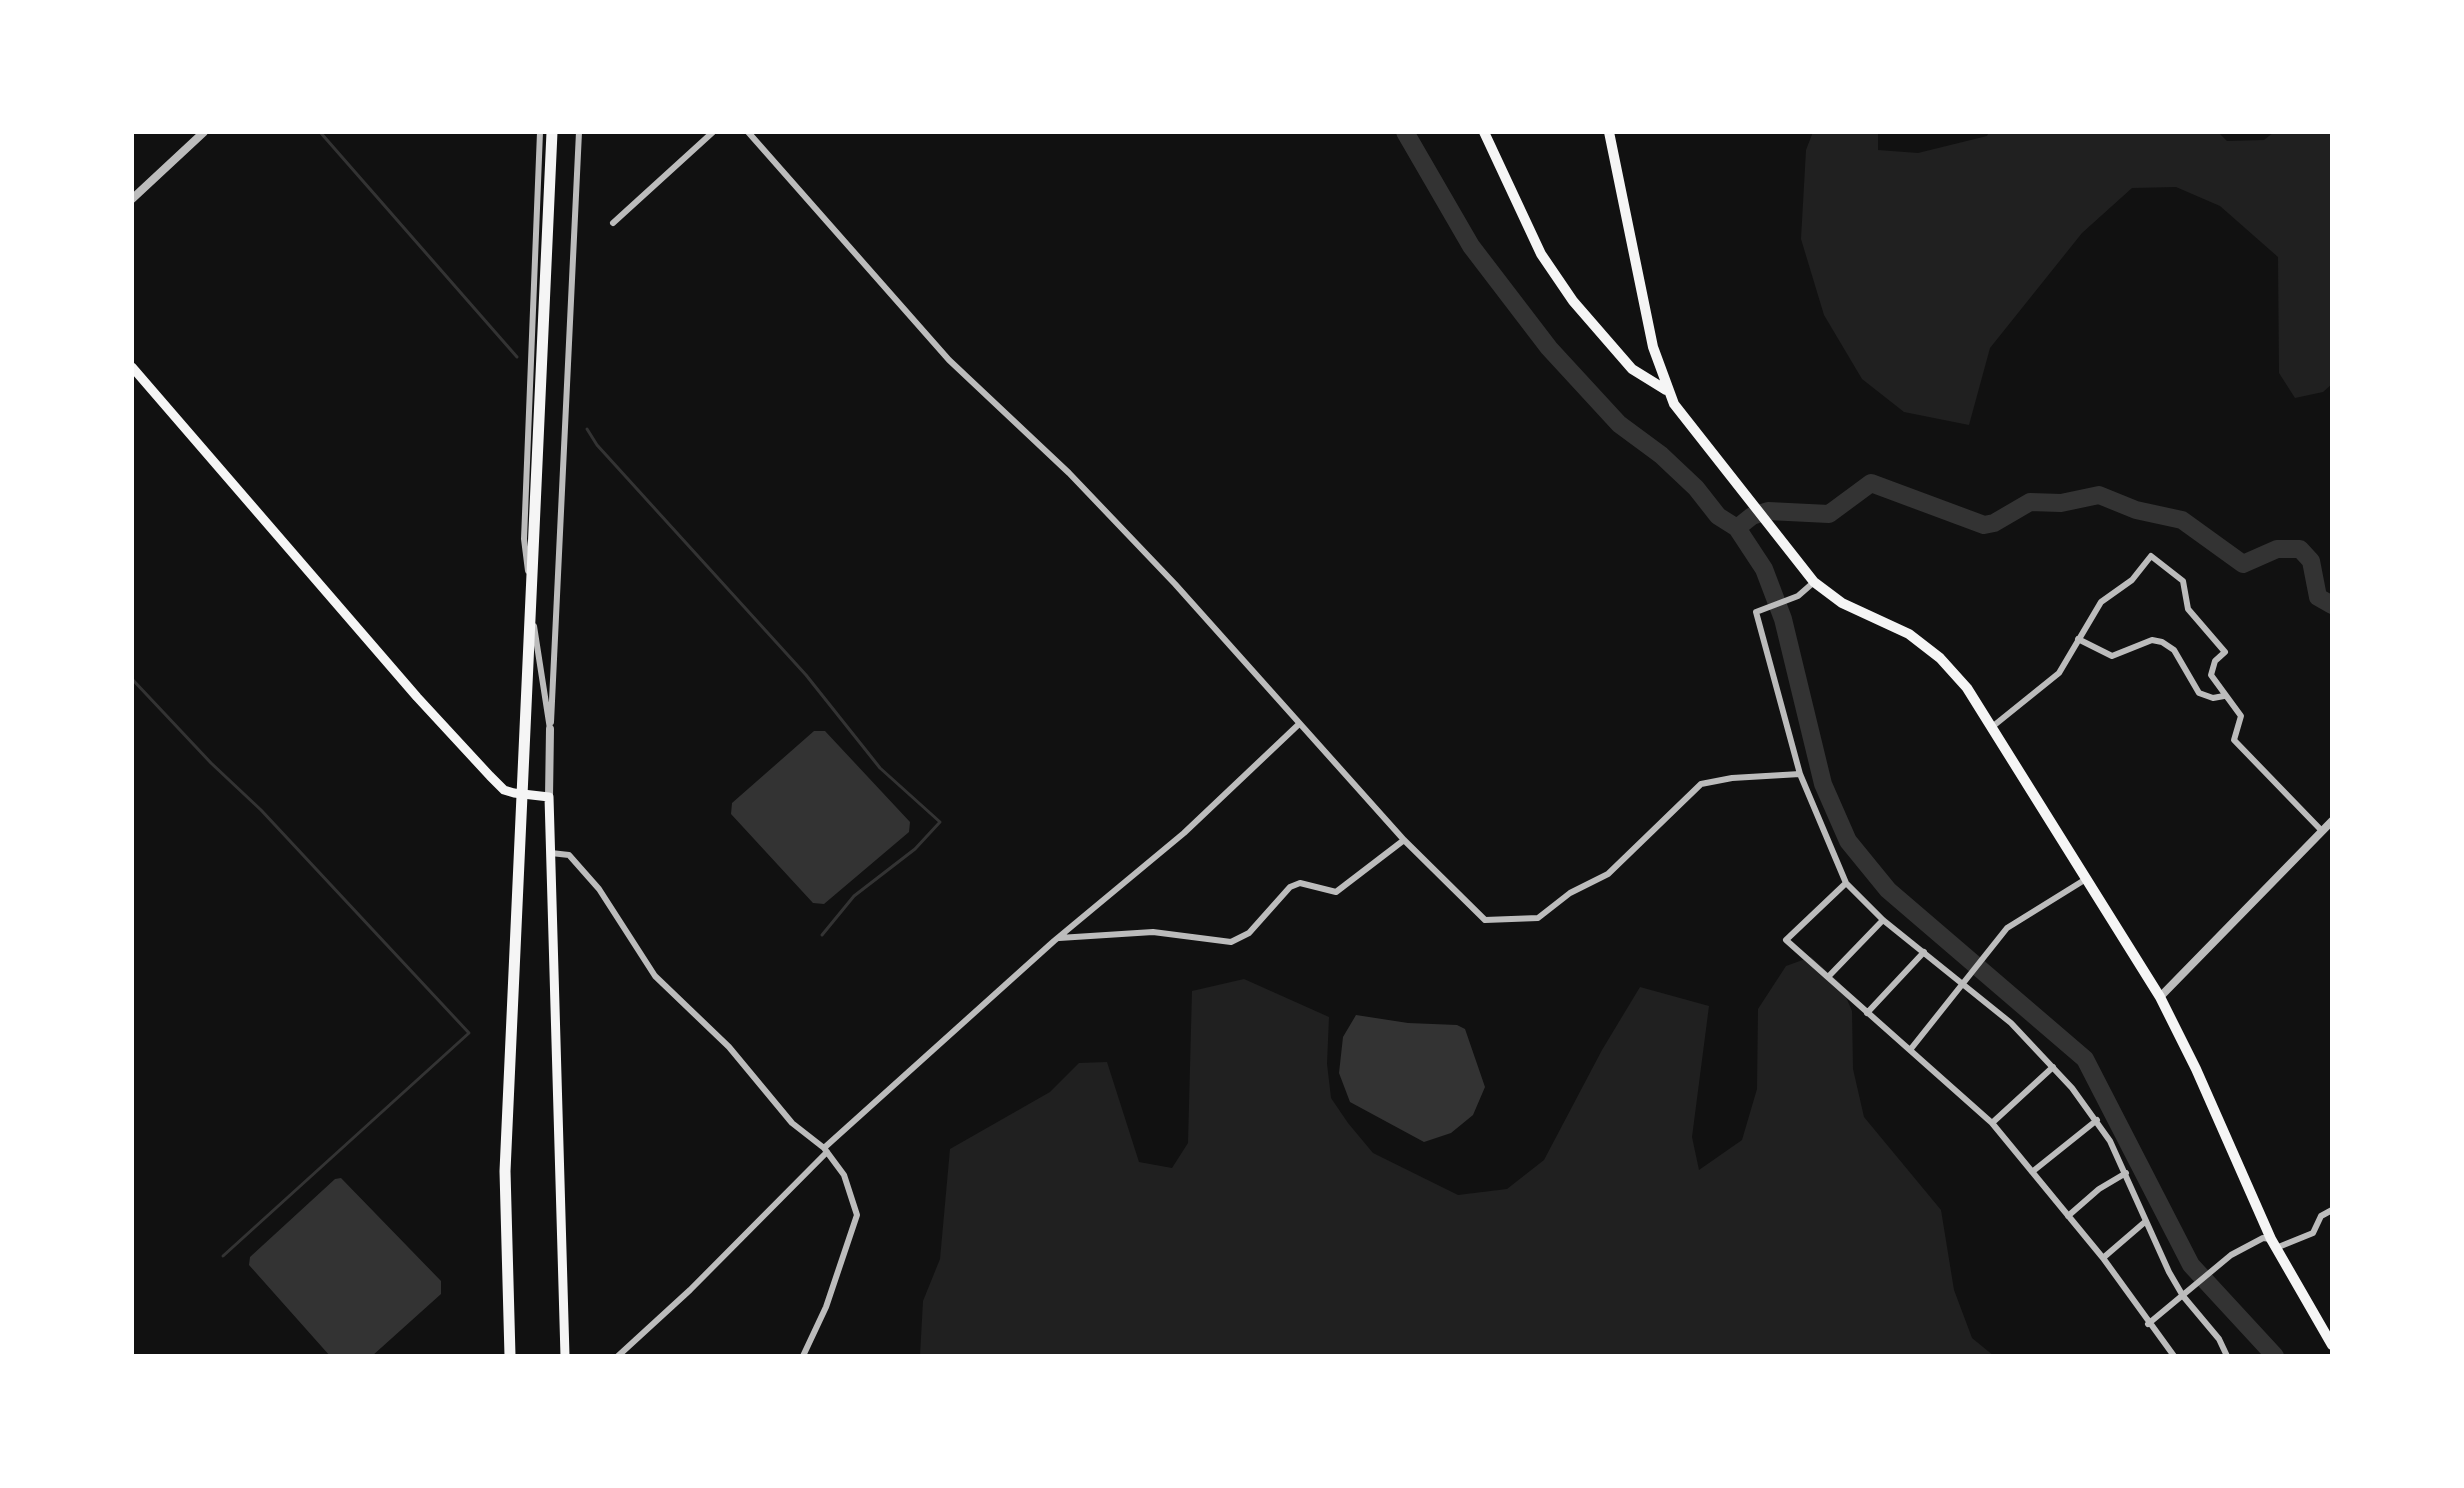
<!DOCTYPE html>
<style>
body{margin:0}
#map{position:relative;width:2464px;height:1488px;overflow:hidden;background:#111;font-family:"DejaVu Sans",sans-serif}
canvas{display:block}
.frame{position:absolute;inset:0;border:134px solid #fff;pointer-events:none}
</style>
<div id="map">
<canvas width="2464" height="1488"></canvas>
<div class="frame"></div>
</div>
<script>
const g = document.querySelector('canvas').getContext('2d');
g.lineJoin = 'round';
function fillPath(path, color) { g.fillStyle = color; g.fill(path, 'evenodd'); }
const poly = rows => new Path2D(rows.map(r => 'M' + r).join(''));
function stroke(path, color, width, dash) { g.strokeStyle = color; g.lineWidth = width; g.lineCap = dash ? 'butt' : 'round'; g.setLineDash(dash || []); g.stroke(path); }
fillPath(poly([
 [1813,132,1878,132,1878,150,1918,153,1987,136,1989,132,2218,132,2227,141,2264,140,2274,132,2332,132,2332,384,2323,392,2295,398,2279,373,2278,257,2220,206,2176,187,2132,188,2082,233,1990,348,1969,425,1904,412,1862,379,1824,315,1801,239,1806,150],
 [1811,957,1840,983,1852,1011,1853,1069,1864,1117,1941,1210,1954,1290,1972,1338,1994,1356,920,1356,923,1301,940,1259,950,1149,1050,1092,1079,1063,1107,1062,1139,1162,1172,1168,1188,1143,1192,991,1244,979,1329,1017,1327,1064,1331,1098,1348,1123,1373,1153,1458,1195,1507,1189,1544,1160,1602,1050,1640,987,1709,1006,1692,1137,1699,1170,1742,1140,1757,1089,1758,1009,1786,966]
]), '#202020');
fillPath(poly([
 [814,731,825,731,910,822,909,832,824,904,813,903,731,814,732,803],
 [1356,1015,1408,1023,1457,1025,1465,1029,1485,1087,1473,1115,1451,1133,1424,1142,1350,1102,1339,1073,1343,1037],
 [341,1178,441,1281,441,1294,372,1356,330,1356,249,1265,250,1257,335,1179]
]), '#333');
stroke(poly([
 [320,132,517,357],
 [587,429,597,445,806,675,880,768,940,822,915,849,854,896,822,935],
 [132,679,211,763,261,810,469,1033,223,1256]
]), '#333', 3);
stroke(poly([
 [1405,132,1471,246,1549,348,1619,424,1661,455,1696,488,1718,516,1737,528,1764,569,1783,619,1823,784,1848,841,1888,890,2085,1059,2191,1265,2275,1356],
 [1737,528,1752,516,1768,511,1829,514,1871,483,1984,525,1994,523,2030,502,2061,503,2099,495,2136,510,2182,520,2243,564,2277,549,2300,549,2311,561,2318,597,2332,605]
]), '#333', 18);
stroke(poly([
 [748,132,949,360,1069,473,1175,584,1404,840,1485,920,1538,918,1570,893,1608,874,1701,784,1732,778,1800,774],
 [613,223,713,132],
 [528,571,524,539,540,132],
 [1814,582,1798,596,1756,612,1800,774,1846,883,1883,920,2011,1023,2072,1088,2110,1141,2169,1272,2183,1296,2219,1339,2227,1356],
 [534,626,550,729],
 [2078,639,2112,656,2152,640,2162,642,2174,650,2199,693,2213,698,2224,696],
 [551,722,579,132],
 [1992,727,2059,673,2101,602,2132,580,2151,556,2183,581,2188,609,2225,652,2215,661,2211,675,2241,716,2234,740,2322,831],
 [551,853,569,855,599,889,655,976,729,1047,792,1123,824,1148,844,1175,857,1215,826,1307,803,1356],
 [1846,883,1786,940,1992,1123,2103,1258,2174,1356],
 [1059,938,1153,932,1231,942,1249,933,1290,887,1300,883,1336,892,1404,840],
 [1828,977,1883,920],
 [1867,1013,1924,952],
 [1910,1050,2007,928,2086,879],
 [1992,1123,2053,1067],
 [824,1148,1054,941,1184,833,1298,725],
 [2032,1172,2097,1120],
 [2068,1216,2099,1189,2126,1173],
 [2276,1248,2313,1233,2321,1216,2332,1210],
 [2103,1258,2146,1221],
 [2148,1324,2231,1255,2263,1238,2271,1239],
 [618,1356,690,1290,827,1152]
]), '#bcbcbc', 6);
stroke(poly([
 [132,199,204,132],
 [549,797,550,729],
 [2160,997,2332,821]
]), '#bcbcbc', 8);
stroke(poly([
 [132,367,417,697,490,776,504,790,514,793,549,797,565,1356]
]), '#f5f5f5', 9);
stroke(poly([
 [1484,132,1541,254,1573,301,1632,369,1666,390],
 [1609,132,1653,347,1674,404,1814,582,1842,603,1909,634,1940,658,1967,688,2160,997,2196,1069,2271,1239,2332,1345]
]), '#f5f5f5', 10);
stroke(poly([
 [510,1356,505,1171,552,132]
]), '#f5f5f5', 11);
</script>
